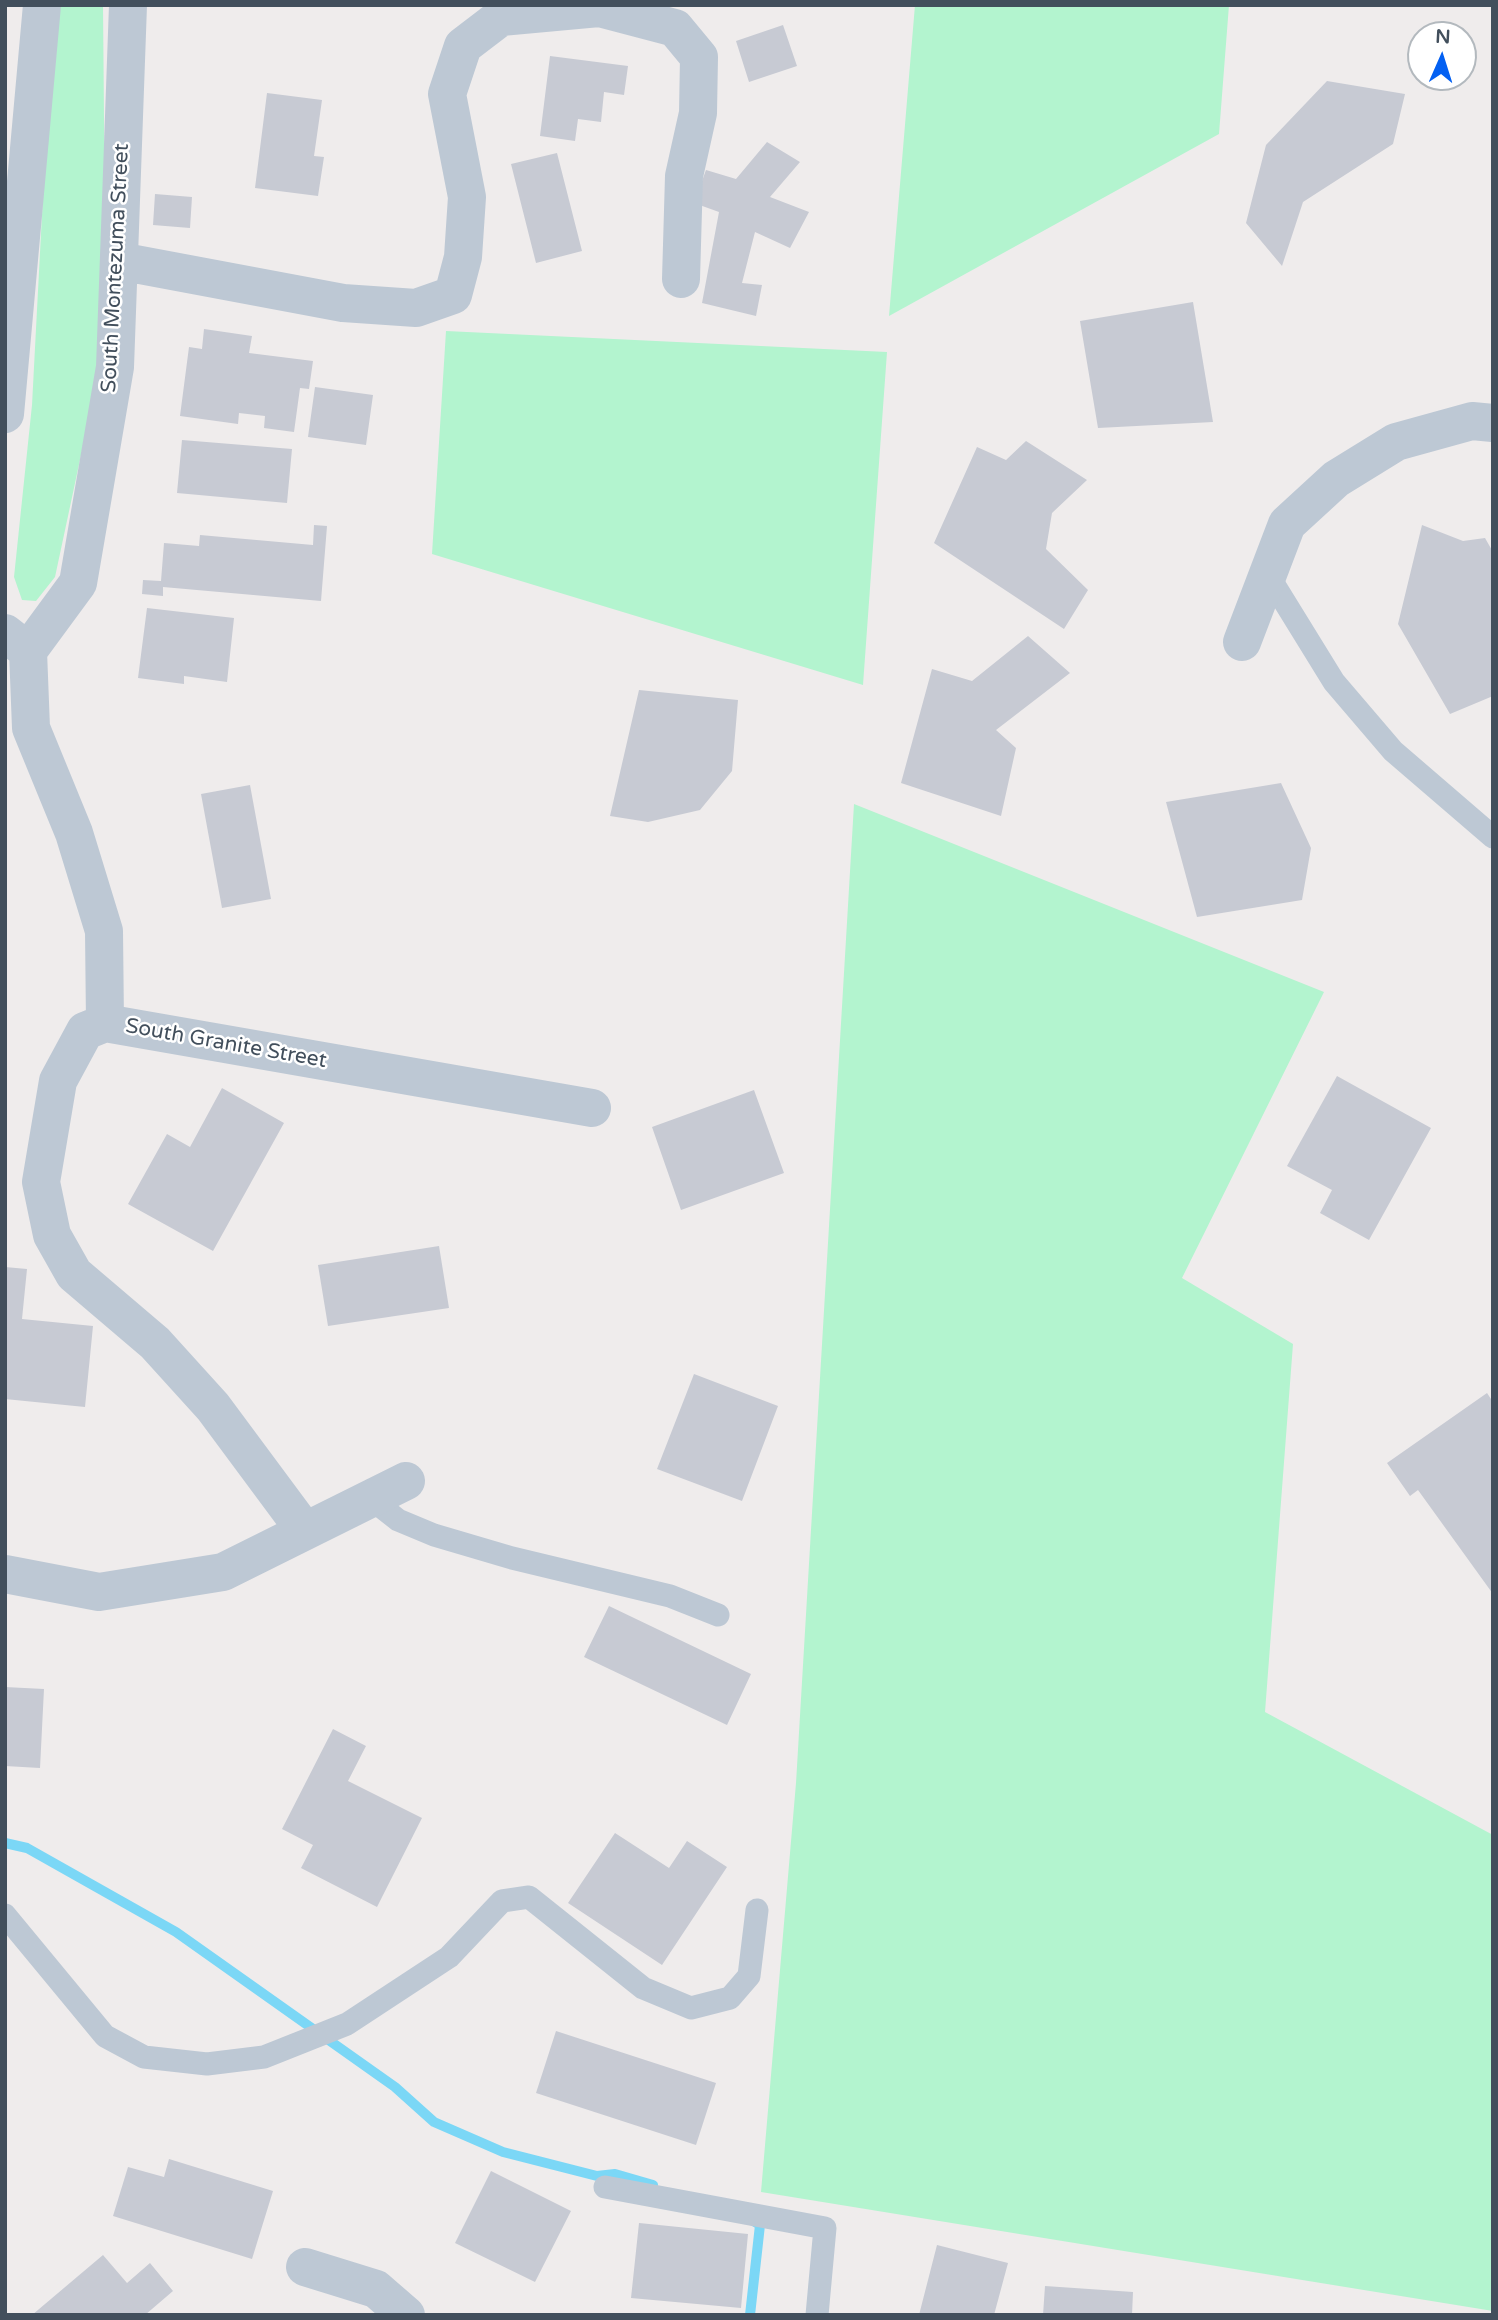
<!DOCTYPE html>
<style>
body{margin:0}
#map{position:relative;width:1498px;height:2320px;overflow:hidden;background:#efecec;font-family:"Varela Round",sans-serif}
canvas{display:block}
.frame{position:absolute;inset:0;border:7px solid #424f5c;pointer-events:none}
.north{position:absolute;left:1407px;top:21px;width:70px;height:70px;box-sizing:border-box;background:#fff;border:2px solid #b3b9be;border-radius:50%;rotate:3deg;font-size:19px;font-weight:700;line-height:28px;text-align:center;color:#424f5c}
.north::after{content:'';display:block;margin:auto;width:24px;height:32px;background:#0360f2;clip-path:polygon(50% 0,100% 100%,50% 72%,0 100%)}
</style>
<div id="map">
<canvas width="1498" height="2320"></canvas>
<div class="frame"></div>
<div class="north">N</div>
</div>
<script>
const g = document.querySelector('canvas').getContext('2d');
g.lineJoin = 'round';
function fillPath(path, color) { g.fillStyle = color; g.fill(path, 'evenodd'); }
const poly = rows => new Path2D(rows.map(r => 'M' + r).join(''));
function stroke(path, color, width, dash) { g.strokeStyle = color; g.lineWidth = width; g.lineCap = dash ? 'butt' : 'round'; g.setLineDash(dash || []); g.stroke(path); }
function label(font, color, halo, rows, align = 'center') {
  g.font = font + ' "Varela Round",sans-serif'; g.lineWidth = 5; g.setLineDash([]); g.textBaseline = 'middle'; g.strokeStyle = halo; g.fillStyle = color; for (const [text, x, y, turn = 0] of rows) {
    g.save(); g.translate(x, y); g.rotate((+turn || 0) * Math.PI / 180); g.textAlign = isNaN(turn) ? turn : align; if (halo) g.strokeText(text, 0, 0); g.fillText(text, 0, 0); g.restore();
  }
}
fillPath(poly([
 [53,5,103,5,105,230,97,380,55,577,36,601,22,600,14,577,32,405],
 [915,5,1229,5,1219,134,889,316],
 [446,331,887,352,863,685,432,554],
 [854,804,1324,992,1182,1278,1293,1344,1265,1712,1493,1835,1493,2311,761,2192,796,1783]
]), '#b3f4cf');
stroke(poly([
 [5,1843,27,1848,176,1932,395,2087,434,2122,503,2152,597,2176,615,2174,653,2185],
 [750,2315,760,2225,750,2219]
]), '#7bd7f6', 10);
fillPath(poly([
 [783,25,797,66,749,82,736,41],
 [550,56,628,66,624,95,604,92,601,122,578,119,575,141,540,136],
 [1327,81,1405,94,1393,144,1303,202,1282,266,1246,223,1266,145],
 [267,93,322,100,314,156,324,157,318,196,255,188],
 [767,142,800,162,770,197,809,212,790,248,755,232,742,283,762,285,756,316,702,303,719,212,694,203,706,170,736,179],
 [557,153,582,251,536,263,511,164],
 [155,194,192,197,190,228,153,225],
 [1193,302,1213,422,1098,428,1080,321],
 [204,329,252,336,249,353,313,361,309,389,300,388,294,432,264,428,265,416,239,413,238,424,180,416,189,347,202,349],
 [315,387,373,395,366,445,308,437],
 [182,440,292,449,287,503,177,493],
 [1026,441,1087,480,1052,513,1046,549,1088,590,1064,629,934,543,977,447,1006,460],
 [314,525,327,526,321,601,163,587,163,596,142,594,143,580,161,581,164,543,199,546,200,535,313,545],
 [1422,525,1463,541,1485,538,1493,552,1493,696,1450,714,1398,624],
 [147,608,234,618,227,682,184,676,184,684,138,678],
 [1028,636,1070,673,996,730,1016,748,1001,816,901,783,932,669,972,681],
 [639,690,738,700,732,771,700,810,648,822,610,816],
 [1281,783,1311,848,1302,900,1197,917,1166,802],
 [250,785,271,899,222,908,201,794],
 [1337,1076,1431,1128,1369,1240,1320,1213,1332,1190,1287,1166],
 [222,1088,284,1123,213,1251,128,1204,167,1134,190,1147],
 [754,1090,784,1173,681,1210,652,1127],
 [439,1246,449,1308,328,1326,318,1265],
 [5,1267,27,1269,22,1319,93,1326,85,1407,5,1399],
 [694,1374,778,1406,742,1501,657,1469],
 [1487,1393,1493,1402,1493,1594,1418,1490,1410,1496,1387,1463],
 [609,1606,751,1674,727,1725,584,1657],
 [5,1687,44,1689,40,1768,5,1766],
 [333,1729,366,1746,348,1781,422,1818,377,1907,301,1868,313,1845,282,1829],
 [615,1833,669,1868,687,1841,727,1867,662,1965,568,1903],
 [556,2031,716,2083,696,2145,536,2093],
 [169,2159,273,2191,252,2259,113,2216,128,2167,164,2177],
 [491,2171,571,2211,535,2282,455,2243],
 [639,2223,748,2234,741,2308,631,2298],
 [937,2245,1008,2263,994,2315,919,2315],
 [103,2255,127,2283,150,2263,173,2291,145,2315,32,2315],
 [1045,2286,1133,2292,1132,2315,1043,2315]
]), '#c7cad3');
stroke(poly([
 [1268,575,1334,682,1393,751,1493,837],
 [370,1498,398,1520,434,1535,512,1558,670,1596,718,1615],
 [5,1915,105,2036,144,2057,207,2064,264,2057,347,2024,449,1957,502,1901,529,1897,643,1988,691,2008,730,1998,749,1976,757,1910],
 [605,2187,825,2228,817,2315]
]), '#bdc8d4', 23);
stroke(poly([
 [119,261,343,303,416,308,453,295,463,257,467,197,447,94,463,46,501,17,599,8,675,28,699,57,698,113,684,176,681,279],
 [5,414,42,5],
 [5,633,28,651,78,583,115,367,128,5],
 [1242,642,1287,524,1336,479,1396,442,1472,421,1493,423],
 [28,651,31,728,74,833,104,931,105,1023],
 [305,1531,213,1407,155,1343,74,1274,52,1235,41,1182,58,1081,85,1031,105,1023,592,1108],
 [5,1574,99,1592,223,1572,406,1481],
 [305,2267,376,2289,406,2315]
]), '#bdc8d4', 38);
label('21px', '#424f5c', '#fff', [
 ["South Montezuma Street",116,268,-87],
 ["South Granite Street",226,1044,10]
]);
</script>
